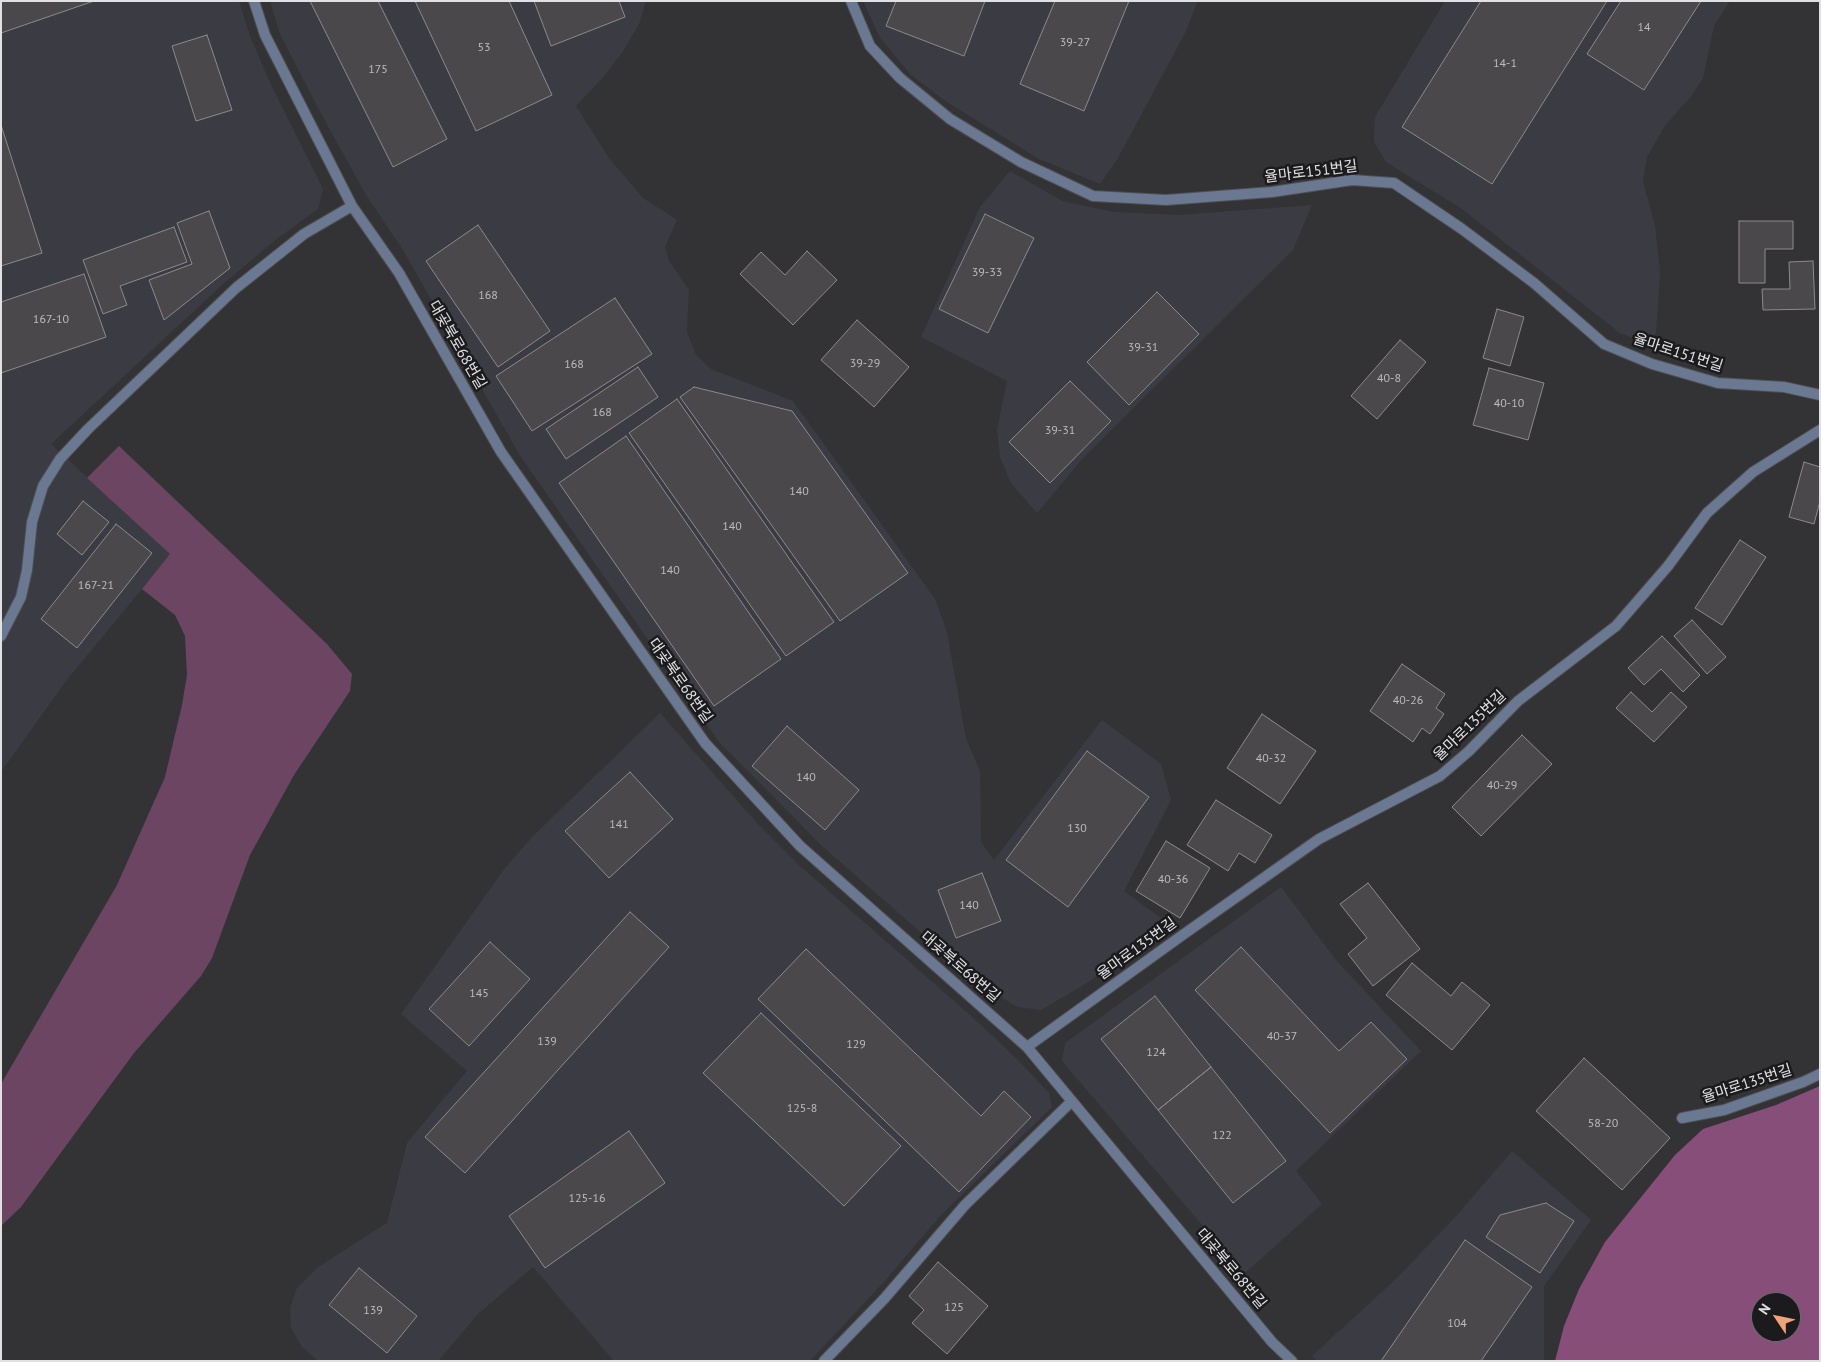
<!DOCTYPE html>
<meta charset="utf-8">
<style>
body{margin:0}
#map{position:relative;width:1821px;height:1362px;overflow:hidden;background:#333336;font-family:"PT Sans",sans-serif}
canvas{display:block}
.frame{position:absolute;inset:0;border:2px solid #e1e1e3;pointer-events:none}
.north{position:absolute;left:1751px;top:1292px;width:50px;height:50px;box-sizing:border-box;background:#1b1b1d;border:1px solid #6a6a6c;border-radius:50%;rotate:304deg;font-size:14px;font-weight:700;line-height:20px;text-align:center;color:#e1e1e3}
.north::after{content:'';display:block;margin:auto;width:18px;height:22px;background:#f0a278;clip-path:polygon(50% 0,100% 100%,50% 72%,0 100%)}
</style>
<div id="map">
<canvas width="1821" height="1362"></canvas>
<div class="frame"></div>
<div class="north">N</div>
</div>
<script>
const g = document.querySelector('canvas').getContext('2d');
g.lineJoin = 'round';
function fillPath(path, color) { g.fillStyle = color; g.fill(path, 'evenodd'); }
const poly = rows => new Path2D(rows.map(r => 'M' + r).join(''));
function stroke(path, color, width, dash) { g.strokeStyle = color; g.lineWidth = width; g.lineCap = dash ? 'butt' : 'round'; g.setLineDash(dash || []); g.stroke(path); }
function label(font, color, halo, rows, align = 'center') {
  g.font = font + ' "PT Sans","Noto Sans KR",sans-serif'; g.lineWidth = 5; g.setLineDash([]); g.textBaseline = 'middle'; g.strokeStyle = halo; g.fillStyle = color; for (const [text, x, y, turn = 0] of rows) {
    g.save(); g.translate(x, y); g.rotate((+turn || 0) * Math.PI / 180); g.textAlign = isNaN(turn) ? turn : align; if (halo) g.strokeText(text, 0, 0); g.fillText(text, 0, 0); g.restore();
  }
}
fillPath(poly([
 [1,1,239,1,250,36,272,87,323,189,318,209,274,241,222,285,51,444,171,554,66,681,1,772],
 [270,1,646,1,640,22,624,50,605,75,576,106,609,158,643,198,677,220,665,247,669,261,689,290,687,332,696,355,711,369,793,401,935,599,947,632,966,739,980,771,981,842,994,860,1102,720,1161,764,1171,800,1124,891,1169,924,1087,983,1041,1010,1018,1007,995,994,957,964,822,846,719,742,519,454,403,250,366,195,318,108,280,34],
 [863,1,1198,1,1185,33,1118,158,1100,184,1039,159,947,102,911,75,880,38],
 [1445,1,1730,1,1714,26,1703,78,1692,95,1664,127,1647,157,1643,181,1655,226,1660,272,1656,333,1646,343,1620,333,1462,209,1386,162,1374,142,1375,117],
 [1010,171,1062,201,1114,212,1179,215,1312,205,1293,250,1083,458,1037,513,1011,483,1000,457,997,430,1007,381,921,337,980,207],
 [660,713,757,823,800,866,978,1022,1018,1060,1049,1093,1052,1107,942,1214,882,1284,810,1361,614,1361,533,1267,478,1314,438,1361,318,1361,302,1347,291,1328,290,1308,297,1288,318,1267,387,1223,407,1143,467,1071,401,1014,505,868,534,835],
 [1281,887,1336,960,1421,1051,1296,1171,1322,1204,1244,1274,1062,1061,1065,1043],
 [1512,1151,1591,1220,1544,1286,1544,1361,1317,1361,1312,1356,1397,1278,1459,1213]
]), '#3b3b44');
fillPath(poly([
 [119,446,327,644,352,674,350,691,294,775,250,855,212,958,201,976,134,1053,21,1207,1,1226,1,1084,117,885,165,777,182,705,187,675,185,636,175,615,142,589,170,554,87,478]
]), '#6c4563');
fillPath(poly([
 [1820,1086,1820,1361,1555,1361,1564,1326,1579,1289,1605,1242,1675,1155,1703,1129,1776,1105],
 [1761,1302,1791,1302,1791,1332,1761,1332]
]), '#874e7a');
const building = poly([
 [1,1,94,1,1,33,1,1],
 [310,1,378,1,447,139,393,167,310,1],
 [415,1,509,1,552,95,476,131,415,1],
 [534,1,619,1,625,17,551,46,534,1],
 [896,1,985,1,964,56,886,26,896,1],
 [1055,1,1129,1,1084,111,1020,84,1055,1],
 [1481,1,1607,1,1492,184,1402,127,1481,1],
 [1621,1,1701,1,1644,90,1587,54,1621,1],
 [207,35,232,110,196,121,172,46,207,35],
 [1,125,42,253,1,266,1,125],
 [209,211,230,268,164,320,149,280,192,264,177,223,209,211],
 [985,214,1034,238,988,333,939,309,985,214],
 [1739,221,1793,221,1793,249,1765,249,1765,283,1739,283,1739,221],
 [478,225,550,331,498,367,426,261,478,225],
 [174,227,187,262,120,286,127,305,103,314,83,260,174,227],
 [807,251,837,280,793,325,740,274,761,252,785,275,807,251],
 [1813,261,1815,309,1763,310,1762,289,1790,289,1789,262,1813,261],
 [84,274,106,337,1,373,1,302,84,274],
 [1157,292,1199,334,1129,405,1087,362,1157,292],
 [615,298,652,354,532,431,496,376,615,298],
 [1497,309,1524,317,1510,366,1483,358,1497,309],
 [857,320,909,367,874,407,821,360,857,320],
 [1400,340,1426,362,1377,419,1351,396,1400,340],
 [638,367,658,397,566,459,546,429,638,367],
 [1489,368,1544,383,1528,440,1473,425,1489,368],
 [1070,381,1111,421,1050,483,1009,442,1070,381],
 [694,387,792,411,908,573,840,621,680,397,694,387],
 [677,399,834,622,786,656,629,433,677,399],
 [626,436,781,659,714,706,559,483,626,436],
 [1804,462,1820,467,1820,501,1814,524,1789,517,1804,462],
 [83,501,109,522,82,555,57,534,83,501],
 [116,524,152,553,77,648,41,619,116,524],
 [1740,540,1766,557,1722,625,1695,608,1740,540],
 [1692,620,1726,657,1707,674,1674,636,1692,620],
 [1662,636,1700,675,1683,692,1661,669,1644,685,1628,668,1662,636],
 [1402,664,1445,694,1436,708,1444,714,1430,734,1422,728,1413,742,1370,711,1402,664],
 [1631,692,1652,712,1671,692,1687,707,1654,742,1616,708,1631,692],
 [1262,714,1316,751,1280,804,1227,768,1262,714],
 [787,726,859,790,825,830,752,766,787,726],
 [1522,735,1552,764,1481,836,1452,807,1522,735],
 [1087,751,1149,797,1068,907,1006,860,1087,751],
 [630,772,673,819,609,878,565,831,630,772],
 [1216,800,1272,835,1255,863,1239,853,1228,871,1187,845,1216,800],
 [1166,841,1210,868,1180,918,1136,891,1166,841],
 [982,873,1001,921,956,938,938,890,982,873],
 [1368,883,1420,949,1373,986,1348,954,1367,938,1340,904,1368,883],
 [630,912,669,947,465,1173,425,1137,630,912],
 [490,942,530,979,469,1046,429,1009,490,942],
 [1241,947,1339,1051,1371,1022,1407,1059,1330,1133,1195,990,1241,947],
 [806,949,981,1116,1004,1091,1031,1117,959,1192,758,999,806,949],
 [1412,963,1451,996,1462,982,1490,1005,1452,1050,1386,995,1412,963],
 [1155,996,1211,1067,1158,1110,1101,1039,1155,996],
 [761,1013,901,1146,844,1206,703,1073,761,1013],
 [1584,1058,1670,1138,1622,1190,1536,1111,1584,1058],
 [1211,1067,1286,1161,1233,1203,1158,1110,1211,1067],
 [629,1131,665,1183,545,1268,509,1216,629,1131],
 [1546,1203,1574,1221,1540,1273,1486,1237,1500,1215,1546,1203],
 [1465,1240,1532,1287,1481,1361,1381,1361,1465,1240],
 [938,1262,988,1306,947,1354,912,1323,924,1310,909,1296,938,1262],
 [359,1268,417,1316,387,1353,329,1305,359,1268]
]);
fillPath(building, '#4a484b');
stroke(building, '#8b8a8d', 1);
const lane = poly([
 [254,1,265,35,352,206],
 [851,1,870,46,900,78,950,119,1021,162,1093,196,1166,200,1272,192,1352,180,1394,183,1462,229,1534,283,1604,344,1652,364,1718,383,1784,387,1820,395],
 [1,636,21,597,27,570,32,522,43,486,60,459,88,429,236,288,304,234,352,206,399,273,501,452,705,743,800,846,1027,1047,1272,1342,1292,1361],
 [1027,1047,1184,934,1319,839,1440,776,1469,751,1518,701,1616,626,1668,566,1707,513,1753,472,1820,430],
 [1682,1118,1724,1110,1803,1082,1820,1074],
 [824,1361,884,1299,965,1205,1072,1101]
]);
stroke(lane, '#4f4f52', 12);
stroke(lane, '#6a7892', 10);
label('12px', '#bbbbbd', null, [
 ["14",1644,28],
 ["39-27",1075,43],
 ["53",484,48],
 ["14-1",1505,64],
 ["175",378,70],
 ["39-33",987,273],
 ["168",488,296],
 ["167-10",51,320],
 ["39-31",1143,348],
 ["39-29",865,364],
 ["168",574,365],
 ["40-8",1389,379],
 ["40-10",1509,404],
 ["168",602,413],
 ["39-31",1060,431],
 ["140",799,492],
 ["140",732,527],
 ["140",670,571],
 ["167-21",96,586],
 ["40-26",1408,701],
 ["40-32",1271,759],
 ["140",806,778],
 ["40-29",1502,786],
 ["141",619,825],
 ["130",1077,829],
 ["40-36",1173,880],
 ["140",969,906],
 ["145",479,994],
 ["40-37",1282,1037],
 ["139",547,1042],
 ["129",856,1045],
 ["124",1156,1053],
 ["125-8",802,1109],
 ["58-20",1603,1124],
 ["122",1222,1136],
 ["125-16",587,1199],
 ["125",954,1308],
 ["139",373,1311],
 ["104",1457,1324]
]);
label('15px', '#e1e1e3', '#1b1b1d', [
 ["율마로151번길",1311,172,-7],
 ["대곶북로68번길",457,345,60],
 ["율마로151번길",1678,353,18],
 ["대곶북로68번길",680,681,55],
 ["율마로135번길",1470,726,-44],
 ["율마로135번길",1137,949,-36],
 ["대곶북로68번길",960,967,41],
 ["율마로135번길",1747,1084,-18],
 ["대곶북로68번길",1231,1269,50]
]);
</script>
